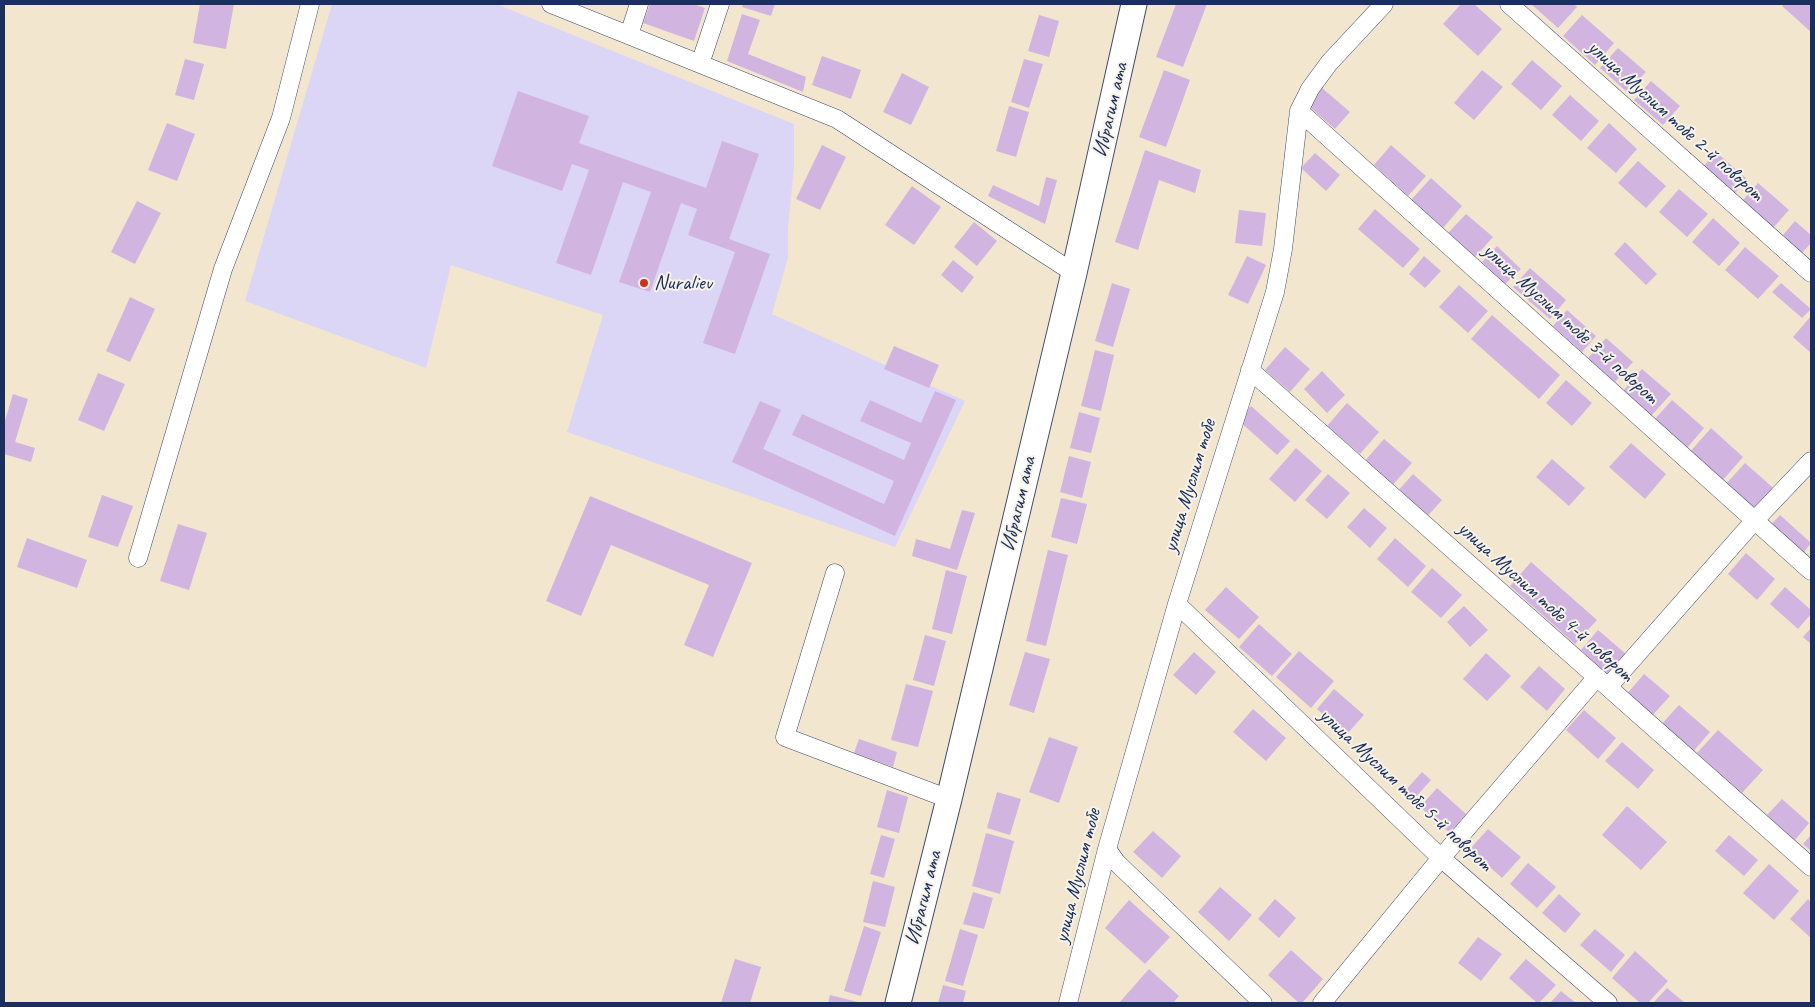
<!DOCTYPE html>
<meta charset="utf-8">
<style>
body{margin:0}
#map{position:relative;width:1815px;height:1007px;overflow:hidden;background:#f3e6ce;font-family:Caveat,sans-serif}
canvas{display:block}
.frame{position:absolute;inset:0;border:5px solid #1b2f5e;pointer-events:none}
</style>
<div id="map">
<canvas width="1815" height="1007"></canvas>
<div class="frame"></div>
</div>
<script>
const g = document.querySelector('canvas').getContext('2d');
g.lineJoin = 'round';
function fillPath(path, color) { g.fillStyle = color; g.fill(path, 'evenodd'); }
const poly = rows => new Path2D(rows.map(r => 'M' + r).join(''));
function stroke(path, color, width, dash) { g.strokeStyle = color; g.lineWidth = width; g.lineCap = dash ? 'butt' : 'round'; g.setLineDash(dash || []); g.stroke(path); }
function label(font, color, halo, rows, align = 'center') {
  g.font = font + ' Caveat,sans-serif'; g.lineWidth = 4; g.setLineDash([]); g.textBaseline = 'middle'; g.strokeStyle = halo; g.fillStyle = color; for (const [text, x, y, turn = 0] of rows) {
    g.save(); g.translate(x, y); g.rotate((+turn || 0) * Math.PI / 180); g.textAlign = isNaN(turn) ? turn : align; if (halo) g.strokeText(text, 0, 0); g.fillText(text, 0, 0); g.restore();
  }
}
fillPath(poly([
 [332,4,496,4,794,124,794,167,788,228,788,258,772,314,965,401,895,547,567,432,603,315,451,265,426,368,245,301]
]), '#dcd6f6');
fillPath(poly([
 [200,4,234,4,226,49,193,43],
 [650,4,693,4,705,8,694,41,643,23],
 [743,4,775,4,771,16,742,7],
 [1176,4,1207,4,1183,67,1156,57],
 [1461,4,1474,4,1502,29,1478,56,1443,24],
 [1531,4,1574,4,1577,7,1558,28],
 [1784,4,1808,4,1811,6,1811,32,1782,6],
 [742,14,760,20,748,54,806,77,803,92,727,61],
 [1039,15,1059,21,1049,57,1028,51],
 [1582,15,1614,43,1595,65,1563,36],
 [1618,48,1646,72,1627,92,1600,68],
 [822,56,861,70,851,99,812,85],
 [185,59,204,64,194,100,175,95],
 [1024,59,1043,64,1029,108,1011,102],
 [1532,60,1562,86,1541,110,1511,84],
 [1164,70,1190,80,1166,147,1139,137],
 [1482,70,1503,87,1474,120,1454,103],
 [902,73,929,87,911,125,883,112],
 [1651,81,1680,106,1663,125,1634,100],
 [1321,87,1350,112,1335,129,1306,104],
 [518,91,589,116,579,143,706,188,722,141,759,154,729,239,770,254,735,354,703,343,735,252,688,235,697,209,681,203,650,292,619,282,651,192,623,182,591,275,556,263,589,170,572,164,562,191,492,166],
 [1570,95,1599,121,1581,141,1552,115],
 [1009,106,1029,112,1016,157,996,151],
 [167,123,195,134,177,181,148,170],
 [1609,123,1637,149,1616,173,1587,148],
 [822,145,846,157,820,210,796,199],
 [1391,145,1426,176,1408,196,1374,165],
 [1145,150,1201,170,1195,193,1159,180,1138,250,1115,242],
 [1716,152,1747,179,1734,194,1703,167],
 [1315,153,1340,175,1326,191,1301,168],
 [1638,161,1666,186,1646,208,1618,183],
 [1046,177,1057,180,1045,224,988,196,993,185,1039,206],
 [1431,178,1462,206,1443,228,1411,200],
 [1758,183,1789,210,1773,228,1742,201],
 [912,186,941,207,914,245,885,225],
 [1679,189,1708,214,1687,237,1659,212],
 [137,201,161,213,135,264,111,252],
 [1375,209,1420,249,1403,268,1358,229],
 [1239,210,1266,213,1262,246,1235,243],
 [1466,214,1493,237,1475,257,1448,233],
 [1713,218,1740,243,1719,266,1692,242],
 [1795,221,1811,235,1811,243,1802,253,1783,235],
 [974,222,997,241,977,266,954,247],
 [1625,242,1657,274,1646,285,1614,254],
 [1497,246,1521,269,1505,284,1482,262],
 [1745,247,1779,276,1758,299,1725,270],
 [1247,256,1266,265,1248,304,1228,295],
 [1424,256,1441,271,1425,288,1409,274],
 [953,260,974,277,962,293,941,275],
 [1530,268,1566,300,1550,319,1513,287],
 [1112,283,1130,289,1113,347,1095,341],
 [1781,283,1811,309,1802,318,1772,292],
 [1459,285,1488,311,1468,333,1439,307],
 [130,297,155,309,130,362,106,351],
 [1567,310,1596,336,1582,352,1553,326],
 [1492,315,1560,375,1539,399,1471,339],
 [1811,316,1811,353,1793,337],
 [1606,338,1633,362,1615,382,1588,358],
 [894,346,939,365,929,388,884,369],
 [1285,347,1310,369,1290,392,1265,370],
 [1095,350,1114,355,1101,411,1081,406],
 [1642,369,1671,394,1651,416,1623,391],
 [1322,371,1345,395,1327,413,1304,389],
 [98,373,125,384,104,431,78,420],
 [1566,380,1592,403,1572,426,1546,403],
 [935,391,956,400,895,536,732,462,760,401,781,410,763,449,884,504,894,481,792,435,802,414,904,460,911,443,860,421,870,400,921,423],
 [13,394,28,399,15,442,35,448,31,462,4,454,4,424],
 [1672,400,1704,428,1687,448,1654,420],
 [1347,403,1379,432,1360,454,1327,426],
 [1251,406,1290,441,1277,455,1238,420],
 [1079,412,1100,418,1091,453,1070,448],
 [1711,428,1743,457,1722,481,1689,453],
 [1384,439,1412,463,1391,487,1363,463],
 [1631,443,1666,474,1645,499,1609,467],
 [1296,448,1322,471,1295,502,1269,479],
 [1069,456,1091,462,1082,498,1060,492],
 [1552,459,1585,488,1569,506,1536,477],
 [1745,463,1779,493,1759,515,1725,485],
 [1328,474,1350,493,1327,519,1305,500],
 [1413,474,1442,500,1425,519,1396,493],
 [102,495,133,506,118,547,88,537],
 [590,496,752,563,713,657,684,645,709,585,611,545,581,616,546,601],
 [1061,498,1087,504,1077,544,1051,537],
 [1364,508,1387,528,1370,548,1347,527],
 [962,510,975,513,957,570,912,556,916,539,950,549],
 [1780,515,1811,543,1801,556,1769,527],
 [178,524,207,533,189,590,160,581],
 [27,538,87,560,77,588,17,567],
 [1395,538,1426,566,1408,587,1377,559],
 [1048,550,1068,555,1046,646,1026,641],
 [1746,553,1775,579,1757,600,1728,574],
 [1531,562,1597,620,1575,644,1510,586],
 [1432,568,1462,595,1441,618,1411,592],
 [946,570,967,576,952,634,932,629],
 [1226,587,1259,617,1239,639,1205,610],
 [1785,587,1811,610,1811,614,1798,629,1770,604],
 [1464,606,1488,630,1470,647,1447,622],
 [1259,624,1292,654,1272,676,1239,647],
 [1811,628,1811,644,1803,637],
 [1598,630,1626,654,1608,675,1581,650],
 [925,635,946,641,934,686,913,680],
 [1299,651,1334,681,1311,708,1276,677],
 [1025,652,1050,659,1034,713,1009,705],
 [1194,652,1216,672,1196,695,1173,675],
 [1486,653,1511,676,1487,701,1463,679],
 [1539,666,1565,689,1547,711,1520,687],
 [1644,674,1670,696,1651,717,1626,695],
 [906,684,933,691,918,747,891,740],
 [1334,689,1364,715,1346,735,1317,709],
 [1679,705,1710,732,1691,754,1660,726],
 [1253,709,1286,738,1266,761,1233,732],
 [1584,710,1616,738,1598,759,1566,730],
 [1718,730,1763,770,1742,793,1697,753],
 [1049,737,1078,747,1059,803,1029,792],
 [859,739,897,752,893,767,854,753],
 [1622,742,1654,770,1638,789,1605,761],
 [1422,772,1431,780,1414,799,1405,791],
 [1437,788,1466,814,1450,833,1420,807],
 [887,790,908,797,899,833,877,827],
 [997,792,1021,799,1010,835,987,828],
 [1782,799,1809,823,1795,840,1767,815],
 [1627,806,1667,842,1641,870,1602,835],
 [1488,829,1521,857,1502,878,1470,849],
 [1153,831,1181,856,1162,878,1133,852],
 [986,833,1014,841,1000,894,972,886],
 [881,835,895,839,884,878,870,874],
 [1729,835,1758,860,1744,876,1715,851],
 [1811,835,1811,851,1803,844],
 [1528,863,1556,887,1537,908,1510,884],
 [1769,864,1799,891,1774,920,1743,893],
 [873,881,895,887,885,927,863,922],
 [1220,887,1252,915,1229,941,1198,912],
 [973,892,993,898,984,929,963,924],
 [1559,894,1581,914,1565,933,1542,913],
 [1275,899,1296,918,1279,938,1258,919],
 [1808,899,1811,903,1811,938,1790,919],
 [1129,900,1170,937,1145,964,1105,928],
 [864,926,881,932,861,996,844,991],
 [960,929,978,935,963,986,945,981],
 [1595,929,1625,955,1611,972,1580,945],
 [1478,937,1502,954,1481,981,1458,963],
 [1291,950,1323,979,1302,1003,1299,1003,1268,975],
 [1635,951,1668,981,1648,1003,1640,1003,1612,978],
 [735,959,761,967,750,1003,721,1003],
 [1526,959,1556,985,1539,1003,1537,1003,1509,978],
 [1149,969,1179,996,1173,1003,1119,1003],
 [943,985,966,991,963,1003,938,1003],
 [1667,988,1685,1003,1653,1003],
 [1561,991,1576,1003,1550,1003],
 [830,995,862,1003,828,1003]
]), '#d1b5e0');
const street = poly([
 [551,4,837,119,1074,273],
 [1509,4,1811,273],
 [629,35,639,4],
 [700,64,720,4],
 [1299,111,1811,571],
 [1250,370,1811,867],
 [138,558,223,269,281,118,310,4],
 [835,573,785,737,949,799],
 [1177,604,1441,858,1608,1003],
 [1608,687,1755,520,1811,461],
 [1107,849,1116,862,1263,1003],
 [1068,1003,1107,849,1177,604,1275,292,1283,249,1299,111,1310,89,1329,63,1384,4],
 [1322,1003,1441,858,1597,677]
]);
const secondary = poly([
 [898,1003,949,799,1074,273,1134,4]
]);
stroke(street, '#3b4a6f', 19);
stroke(secondary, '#3b4a6f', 27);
stroke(street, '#fff', 18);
stroke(secondary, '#fff', 25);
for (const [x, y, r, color] of [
 [644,283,5,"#c8321e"]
]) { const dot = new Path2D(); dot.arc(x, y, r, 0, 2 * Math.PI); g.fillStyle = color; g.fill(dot); stroke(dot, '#f7f3e8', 2); }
label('21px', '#1b2f5e', '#f7f3e8', [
 ["Ибрагим ата",1111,110,-77],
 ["улица Муслим тобе 2-й поворот",1675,121,42],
 ["улица Муслим тобе 3-й поворот",1570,324,42],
 ["улица Муслим тобе",1190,486,-73],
 ["Ибрагим ата",1019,504,-77],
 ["улица Муслим тобе 4-й поворот",1545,602,42],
 ["улица Муслим тобе 5-й поворот",1405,790,43],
 ["улица Муслим тобе",1078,876,-76],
 ["Ибрагим ата",924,898,-76]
]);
label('21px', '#1b2f5e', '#f7f3e8', [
 ["Nuraliev",654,283]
], 'left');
</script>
